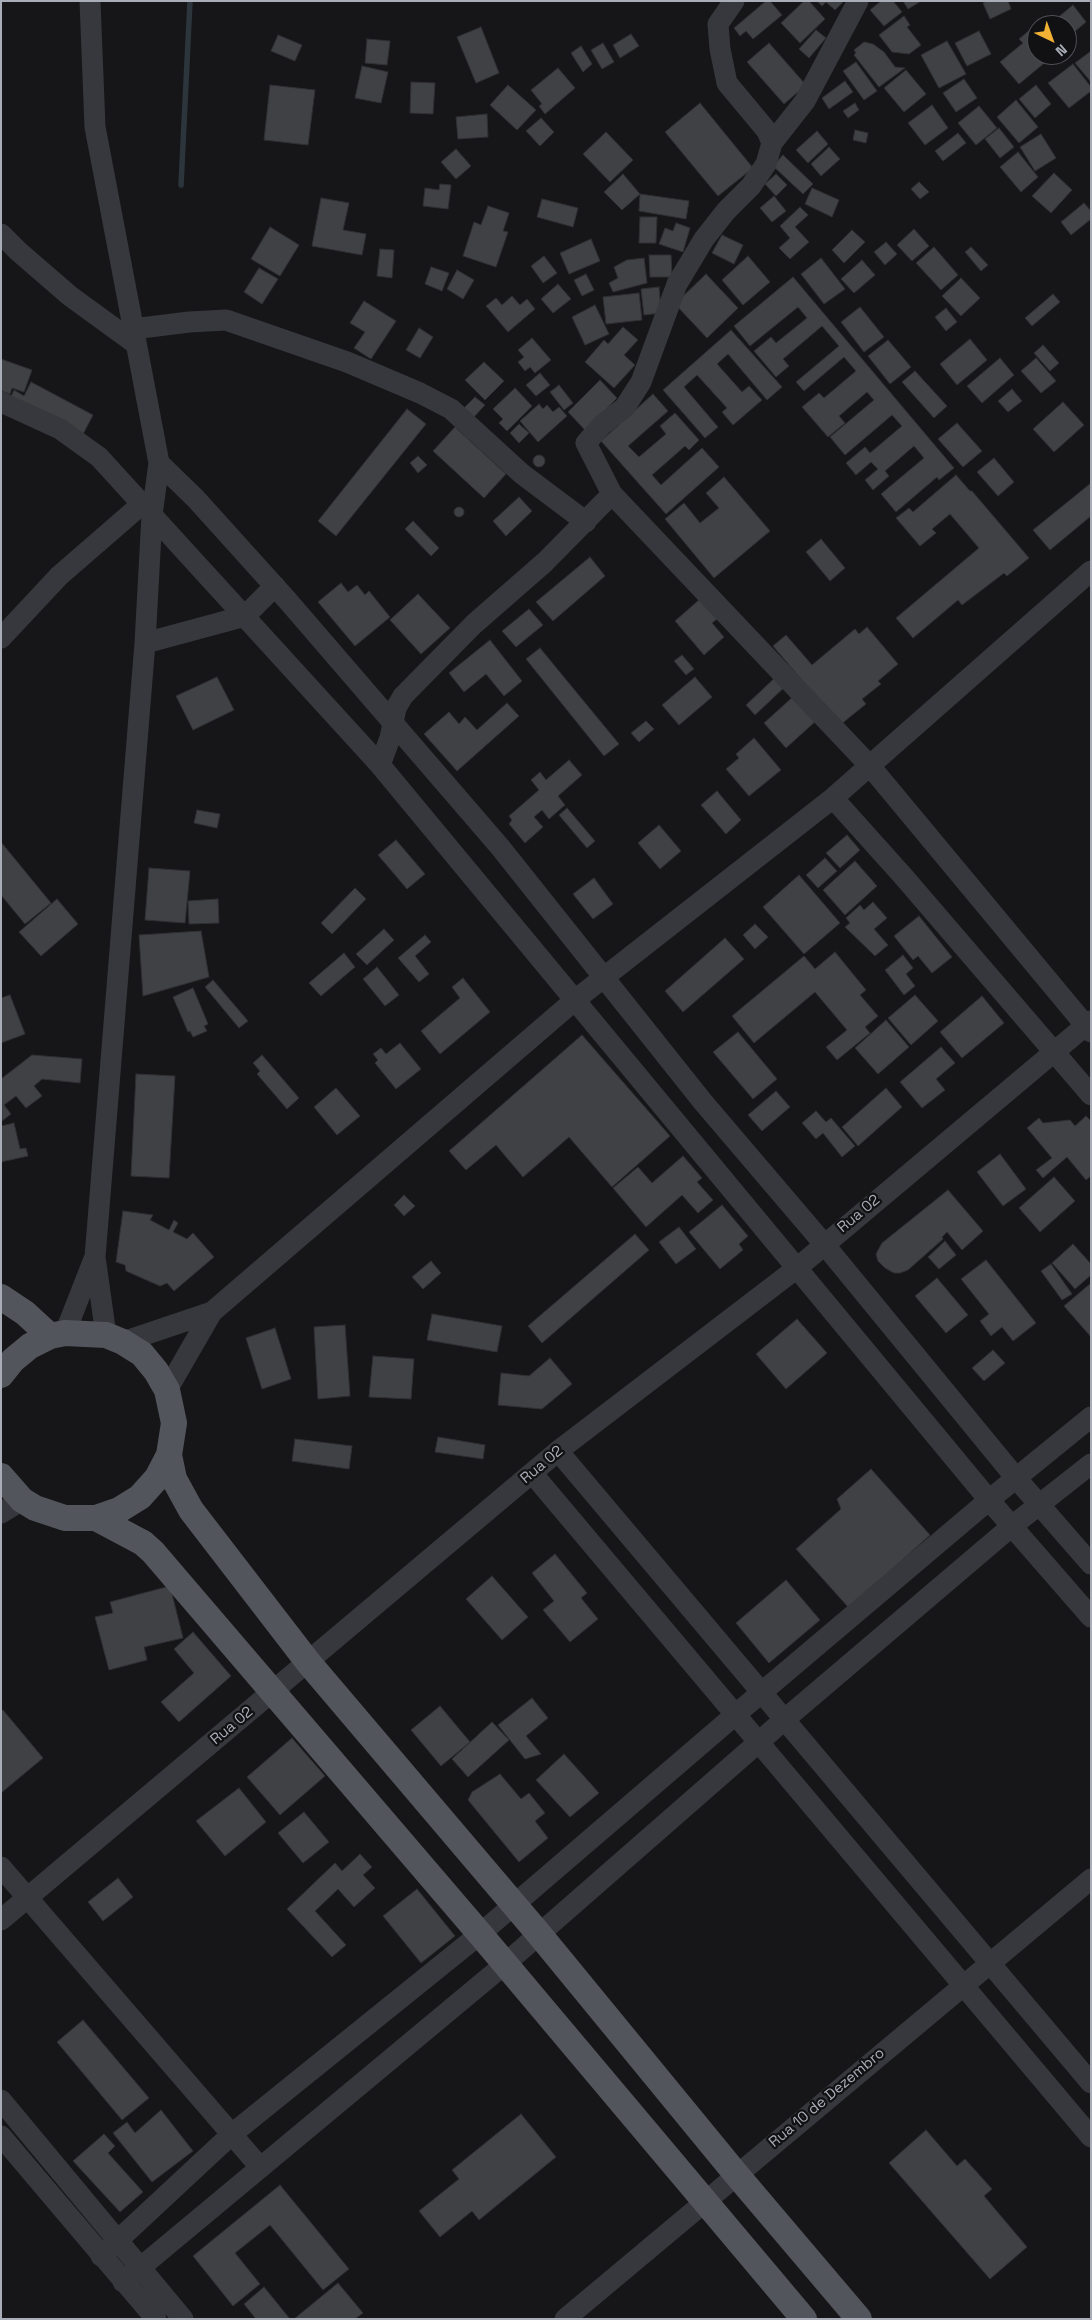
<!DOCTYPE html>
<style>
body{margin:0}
#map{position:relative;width:1092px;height:2320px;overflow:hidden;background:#161618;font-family:"Space Grotesk",sans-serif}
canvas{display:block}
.frame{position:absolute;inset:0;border:2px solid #a8adb8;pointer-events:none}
.north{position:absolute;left:1027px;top:15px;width:50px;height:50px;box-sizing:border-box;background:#111113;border:1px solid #4d4f55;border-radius:50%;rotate:138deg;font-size:14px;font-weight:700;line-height:20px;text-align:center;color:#a8adb8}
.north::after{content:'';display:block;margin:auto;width:18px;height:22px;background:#f2b134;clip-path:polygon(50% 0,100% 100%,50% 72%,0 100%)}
</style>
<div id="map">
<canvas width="1092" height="2320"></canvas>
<div class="frame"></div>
<div class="north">N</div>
</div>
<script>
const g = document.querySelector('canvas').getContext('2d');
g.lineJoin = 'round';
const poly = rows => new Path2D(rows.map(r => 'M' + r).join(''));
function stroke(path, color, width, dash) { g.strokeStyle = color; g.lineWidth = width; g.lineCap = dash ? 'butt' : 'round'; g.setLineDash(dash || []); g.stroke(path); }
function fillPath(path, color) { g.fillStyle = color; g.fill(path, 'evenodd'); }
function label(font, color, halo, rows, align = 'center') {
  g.font = font + ' "Space Grotesk",sans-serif'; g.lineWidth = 4.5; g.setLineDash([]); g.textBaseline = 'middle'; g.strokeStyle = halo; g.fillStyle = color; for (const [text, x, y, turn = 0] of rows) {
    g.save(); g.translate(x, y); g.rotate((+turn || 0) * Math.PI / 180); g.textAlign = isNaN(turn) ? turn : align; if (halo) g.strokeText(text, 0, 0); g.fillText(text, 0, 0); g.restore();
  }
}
stroke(poly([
 [181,185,190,1]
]), '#2c353c', 5.5);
const building = poly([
 [766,1,770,1,782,15,753,39,746,31,740,36,734,28,766,1],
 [804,1,809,1,825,19,800,43,781,23,804,1],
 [817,1,844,1,835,10,826,2,822,6,817,1],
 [881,1,893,1,902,12,884,26,870,10,881,1],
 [903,1,921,1,908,9,903,1],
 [986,1,1008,1,1011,9,990,19,983,3,986,1],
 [1073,5,1086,22,1067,38,1067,25,1049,25,1073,5],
 [904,16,910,25,907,27,921,45,909,54,892,52,879,35,904,16],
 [1038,23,1040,25,1037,25,1037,55,1054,55,1019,84,1000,62,1023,43,1019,39,1038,23],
 [481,27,499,73,476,83,457,37,481,27],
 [816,30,826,38,809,58,799,49,816,30],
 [979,31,991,54,967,66,955,43,979,31],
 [631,34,639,46,620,58,613,45,631,34],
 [278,35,302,45,295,61,271,51,278,35],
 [367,39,390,41,387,65,365,63,367,39],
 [947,41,966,74,939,88,921,55,947,41],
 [864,42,873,44,884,52,895,67,905,68,879,87,854,55,856,53,854,50,864,42],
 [603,43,614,62,602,69,591,50,603,43],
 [769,43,806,85,784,104,747,62,769,43],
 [581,46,592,64,583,72,571,53,581,46],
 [1091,51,1091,82,1075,63,1091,51],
 [856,62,877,91,864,100,843,71,856,62],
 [1073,64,1091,87,1091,91,1069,108,1048,83,1073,64],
 [362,66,388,72,381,103,355,98,362,66],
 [558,68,575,88,545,114,539,106,542,104,531,90,558,68],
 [906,70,926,94,904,112,884,88,906,70],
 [964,79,977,98,956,112,943,93,964,79],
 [845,81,853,92,829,109,822,98,845,81],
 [411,82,435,83,433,114,410,113,411,82],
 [270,85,315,90,308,145,264,140,270,85],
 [508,85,536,110,517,130,490,105,508,85],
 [1036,85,1051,104,1035,118,1019,99,1036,85],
 [1016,100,1038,127,1019,143,997,117,1016,100],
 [700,103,753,168,718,196,665,132,700,103],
 [855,103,859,110,848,118,843,111,855,103],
 [932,105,948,128,925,145,908,123,932,105],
 [979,106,997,128,976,145,958,123,979,106],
 [487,114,488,137,458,139,456,117,487,114],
 [541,118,554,132,540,146,526,131,541,118],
 [999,128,1014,147,1000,158,985,139,999,128],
 [855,130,868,133,866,143,853,140,855,130],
 [817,131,828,144,808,163,796,150,817,131],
 [606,132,633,160,610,182,583,154,606,132],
 [958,133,966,143,943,161,935,151,958,133],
 [1041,134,1056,158,1035,171,1020,147,1041,134],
 [829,147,840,159,821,176,811,164,829,147],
 [456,149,471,166,456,179,441,162,456,149],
 [1018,152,1038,177,1021,192,1000,167,1018,152],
 [783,155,813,184,803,194,773,166,783,155],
 [1054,173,1072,190,1051,213,1032,196,1054,173],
 [623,174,640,194,622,210,604,192,623,174],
 [776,174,787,185,776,196,765,184,776,174],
 [919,182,929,192,920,199,911,189,919,182],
 [440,184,451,185,448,209,423,206,425,188,439,190,440,184],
 [812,188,839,200,832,217,805,204,812,188],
 [640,194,689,201,686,219,639,211,640,194],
 [774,196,786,211,772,222,760,208,774,196],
 [321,198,349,203,343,230,366,234,362,255,312,246,321,198],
 [542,199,578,208,573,227,537,217,542,199],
 [1084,203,1091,211,1091,219,1071,235,1061,222,1084,203],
 [488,206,509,213,503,231,508,232,496,267,463,256,474,222,481,225,488,206],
 [800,207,808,215,795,227,809,242,790,259,779,248,790,238,780,226,800,207],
 [640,217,657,217,656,243,639,243,640,217],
 [676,223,690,228,683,252,659,244,665,228,673,231,676,223],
 [270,227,299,245,280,276,251,259,270,227],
 [914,229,929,246,912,261,897,245,914,229],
 [852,230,865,242,844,263,832,250,852,230],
 [722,235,743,245,734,264,712,253,722,235],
 [591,239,600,261,569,274,560,253,591,239],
 [886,242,897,254,885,265,874,252,886,242],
 [934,247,958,275,941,290,916,263,934,247],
 [971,247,988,265,981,271,965,252,971,247],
 [380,249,394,250,392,278,377,276,380,249],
 [649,255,671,255,672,277,650,277,649,255],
 [544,256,557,273,543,283,531,266,544,256],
 [748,256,770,282,743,305,722,280,748,256],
 [644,258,647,283,613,292,609,283,618,278,614,267,627,260,644,258],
 [821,258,845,289,824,304,801,274,821,258],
 [862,260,875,275,854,293,841,279,862,260],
 [431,267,449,273,442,291,425,284,431,267],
 [259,268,278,279,262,304,244,292,259,268],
 [457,270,474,280,463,299,447,289,457,270],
 [586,274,594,290,582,296,574,280,586,274],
 [706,274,738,308,707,338,675,304,706,274],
 [793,277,954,468,939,480,937,477,896,512,881,494,924,458,914,446,885,471,889,476,873,490,865,480,878,469,871,462,856,475,846,463,865,447,870,453,902,426,892,415,845,455,830,437,874,400,867,392,839,416,845,423,828,437,802,407,819,393,824,398,856,371,844,357,804,391,796,382,839,346,822,326,783,359,789,366,776,377,754,351,771,337,776,343,807,318,798,307,750,346,734,326,793,277],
 [961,278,980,298,961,316,942,296,961,278],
 [558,284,571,299,553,313,541,299,558,284],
 [659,287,661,313,644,315,641,289,659,287],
 [639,293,642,320,606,324,603,297,639,293],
 [1053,294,1060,302,1032,326,1025,318,1053,294],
 [512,296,520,305,527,299,535,309,508,332,486,306,496,298,502,305,512,296],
 [364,301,396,321,371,359,354,348,365,332,350,323,364,301],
 [595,305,609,334,585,345,572,317,595,305],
 [860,307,884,337,864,352,841,322,860,307],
 [946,308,957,322,946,331,935,317,946,308],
 [623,327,638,340,624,355,635,365,614,388,585,362,604,340,608,344,623,327],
 [419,328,433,337,420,358,406,350,419,328],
 [731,330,782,387,767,400,728,354,717,364,742,392,749,386,762,400,733,425,722,412,727,408,697,375,684,387,718,427,705,438,663,390,731,330],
 [532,338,551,360,535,373,530,367,525,371,518,362,524,357,518,350,532,338],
 [970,339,987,360,957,385,940,364,970,339],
 [888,340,911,367,890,384,868,356,888,340],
 [1043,345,1059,363,1050,371,1034,353,1043,345],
 [1000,358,1014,375,982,403,967,386,1000,358],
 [1036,358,1056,381,1041,393,1021,371,1036,358],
 [1,359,32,370,24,392,12,388,10,394,1,391,1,359],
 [484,362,504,381,485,400,465,380,484,362],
 [915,371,947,406,934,418,902,382,915,371],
 [540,373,550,385,536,396,526,385,540,373],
 [600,380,617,398,585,430,568,412,600,380],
 [31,382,93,415,81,438,9,401,14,390,24,396,31,382],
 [559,385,573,403,564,410,550,392,559,385],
 [515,388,532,406,507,431,499,423,503,419,493,409,515,388],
 [1012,389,1022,401,1008,412,998,401,1012,389],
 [653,394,668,411,628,446,639,457,666,434,660,426,675,413,699,440,689,450,685,446,652,475,661,485,702,448,719,467,666,514,601,441,653,394],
 [475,397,485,405,472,419,462,410,475,397],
 [1063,402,1084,425,1054,452,1033,429,1063,402],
 [539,404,543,409,547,405,553,412,559,407,567,416,538,442,520,421,539,404],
 [407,409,426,424,336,536,318,521,407,409],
 [957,423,982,451,963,467,938,439,957,423],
 [519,424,529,433,519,443,510,433,519,424],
 [455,427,506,474,484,498,433,451,455,427],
 '533 461a6 6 0 1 1 12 0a6 6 0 1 1-12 0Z',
 [418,456,427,465,418,473,410,463,418,456],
 [994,458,1014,482,998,496,977,472,994,458],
 [956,475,970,491,972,491,1029,558,1007,576,1004,573,962,605,958,600,913,638,896,618,979,548,950,514,932,529,936,533,920,546,896,518,909,508,913,512,956,475],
 [724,477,770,531,714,578,665,519,684,503,700,523,719,508,706,493,724,477],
 [1091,483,1091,516,1050,550,1033,530,1091,483],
 [519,497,532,511,506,536,493,521,519,497],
 '454 512a5 5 0 1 1 10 0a5 5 0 1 1-10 0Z',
 [413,521,439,548,431,556,405,529,413,521],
 [821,539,845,568,830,581,806,552,821,539],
 [590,557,605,576,553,621,536,602,590,557],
 [341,583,348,592,357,585,365,595,369,591,390,617,355,646,318,602,341,583],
 [418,594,450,628,421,654,390,620,418,594],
 [700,599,717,619,712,623,724,637,704,655,675,621,700,599],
 [529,609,543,625,516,647,502,631,529,609],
 [867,627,898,664,878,681,881,684,862,699,866,704,840,725,773,646,786,635,812,665,855,629,859,634,867,627],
 [490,640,522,681,504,696,486,674,464,692,449,673,490,640],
 [540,648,619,744,604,756,526,659,540,648],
 [682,655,694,669,686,675,674,661,682,655],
 [780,673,789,683,755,715,746,705,780,673],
 [217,677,234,710,193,730,176,696,217,677],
 [695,677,712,697,679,725,662,705,695,677],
 [795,695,817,720,786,748,764,723,795,695],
 [507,703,519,716,457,771,424,734,449,712,459,724,465,717,477,730,507,703],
 [646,721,654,729,639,742,631,733,646,721],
 [754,738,781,770,749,796,726,769,739,758,736,754,754,738],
 [569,760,582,775,558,796,565,805,549,819,542,810,534,817,543,827,525,843,509,824,512,820,509,816,539,790,531,780,540,772,546,780,569,760],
 [717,791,741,820,726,834,701,805,717,791],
 [567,808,595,841,587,848,559,815,567,808],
 [197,810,220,814,217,828,194,823,197,810],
 [659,825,681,851,660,869,638,843,659,825],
 [847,835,860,850,840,868,826,853,847,835],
 [396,840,425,874,407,889,378,855,396,840],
 [1,842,51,903,25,924,1,895,1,842],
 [825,858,837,871,818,888,806,875,825,858],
 [855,861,877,886,845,915,823,890,855,861],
 [149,868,190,871,185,923,145,920,149,868],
 [799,875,840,923,804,954,763,907,799,875],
 [594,878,613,904,593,919,573,894,594,878],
 [355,888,366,899,332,934,321,923,355,888],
 [57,899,78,924,41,956,19,932,57,899],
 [218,899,219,923,189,924,188,901,218,899],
 [873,902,887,918,874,929,888,945,875,956,845,927,850,923,846,918,860,905,864,910,873,902],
 [919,916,952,957,932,973,918,956,913,960,894,936,919,916],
 [755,924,768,937,755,949,743,935,755,924],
 [384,929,394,940,367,965,356,954,384,929],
 [201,931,209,977,143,996,139,935,201,931],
 [425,935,431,942,415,956,429,974,419,982,398,958,425,935],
 [725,938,744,959,683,1012,665,991,725,938],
 [835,952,866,990,860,995,878,1016,865,1027,870,1033,837,1060,826,1047,847,1030,815,992,754,1043,732,1016,804,956,815,969,835,952],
 [344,953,355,967,321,996,309,983,344,953],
 [903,955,913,968,906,974,915,986,904,995,885,970,903,955],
 [377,967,399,995,385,1006,363,979,377,967],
 [463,978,490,1012,440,1054,421,1031,460,998,452,987,463,978],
 [213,980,248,1021,239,1028,205,987,213,980],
 [193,988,208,1024,204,1026,207,1031,193,1037,190,1031,188,1032,173,997,193,988],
 [10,995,25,1034,1,1043,1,998,10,995],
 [915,995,938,1021,911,1045,888,1018,915,995],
 [982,996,1004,1023,962,1058,940,1032,982,996],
 [886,1020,909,1047,878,1074,855,1048,886,1020],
 [738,1032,777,1079,753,1099,713,1052,738,1032],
 [582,1035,670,1136,612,1187,569,1137,523,1177,496,1145,466,1170,449,1151,582,1035],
 [400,1043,421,1069,396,1089,375,1063,378,1060,373,1054,381,1048,386,1054,400,1043],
 [941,1047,955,1063,936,1079,945,1090,922,1108,900,1082,941,1047],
 [32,1055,82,1059,80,1083,42,1079,34,1086,42,1096,26,1108,16,1096,4,1105,11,1114,2,1121,1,1079,32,1055],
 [262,1055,299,1098,287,1109,257,1074,260,1071,253,1063,262,1055],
 [136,1074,175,1076,169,1178,131,1176,136,1074],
 [336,1088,360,1116,337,1135,314,1107,336,1088],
 [886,1088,902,1107,858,1146,842,1127,886,1088],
 [776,1091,790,1107,762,1131,748,1115,776,1091],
 [816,1111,826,1122,831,1118,855,1146,842,1157,823,1133,816,1139,802,1123,816,1111],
 [1086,1116,1091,1121,1091,1176,1086,1180,1067,1157,1043,1178,1036,1170,1052,1158,1027,1128,1039,1118,1043,1123,1070,1120,1075,1126,1086,1116],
 [14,1123,20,1149,26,1148,28,1156,1,1162,1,1126,14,1123],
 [1000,1154,1026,1189,1003,1206,977,1172,1000,1154],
 [683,1156,702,1178,697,1182,713,1200,698,1213,682,1195,646,1227,613,1188,638,1167,652,1183,683,1156],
 [1054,1177,1075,1201,1040,1232,1019,1208,1054,1177],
 [948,1190,983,1231,962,1250,947,1232,942,1237,943,1239,908,1270,900,1273,894,1273,885,1268,878,1261,876,1254,882,1243,948,1190],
 [404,1195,415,1206,404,1216,394,1205,404,1195],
 [722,1205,748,1236,739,1244,743,1250,720,1269,689,1232,722,1205],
 [123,1211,153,1215,150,1220,169,1230,174,1220,178,1223,173,1232,187,1239,193,1233,214,1257,174,1291,167,1283,160,1286,126,1271,125,1265,116,1262,123,1211],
 [679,1227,696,1249,676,1264,659,1242,679,1227],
 [635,1234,649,1250,542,1343,528,1326,635,1234],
 [945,1241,956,1255,939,1269,928,1257,945,1241],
 [1073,1244,1091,1264,1091,1275,1075,1289,1052,1263,1073,1244],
 [986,1260,1036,1323,1013,1341,1002,1327,991,1336,980,1321,989,1314,961,1279,986,1260],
 [431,1261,441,1273,423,1289,412,1277,431,1261],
 [1051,1264,1072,1294,1062,1300,1041,1271,1051,1264],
 [937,1278,968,1315,946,1333,915,1296,937,1278],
 [1091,1283,1091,1337,1064,1306,1091,1283],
 [432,1314,502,1326,497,1352,427,1340,432,1314],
 [797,1319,827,1353,786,1389,756,1354,797,1319],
 [345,1325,350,1396,318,1399,314,1327,345,1325],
 [275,1328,291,1379,262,1389,246,1338,275,1328],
 [993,1350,1005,1363,984,1381,972,1368,993,1350],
 [373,1356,414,1359,411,1399,369,1397,373,1356],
 [550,1358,572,1384,542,1409,498,1405,501,1373,529,1376,550,1358],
 [438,1437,485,1445,483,1459,435,1452,438,1437],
 [295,1439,352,1446,349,1469,292,1461,295,1439],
 [871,1469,930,1535,849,1608,796,1549,841,1509,837,1499,871,1469],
 [555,1554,587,1593,581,1598,598,1619,570,1642,543,1610,554,1601,532,1573,555,1554],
 [492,1576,528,1617,502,1640,466,1599,492,1576],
 [786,1580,820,1620,769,1663,736,1623,786,1580],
 [170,1586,183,1638,144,1647,147,1660,109,1670,95,1617,113,1613,110,1602,170,1586],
 [193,1632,231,1676,179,1722,161,1702,194,1673,174,1649,193,1632],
 [532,1698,548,1718,526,1736,541,1754,525,1759,498,1725,532,1698],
 [440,1706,470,1742,441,1766,411,1730,440,1706],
 [3,1710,43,1758,1,1793,1,1712,3,1710],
 [492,1722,509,1740,468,1777,452,1759,492,1722],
 [292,1738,325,1776,280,1815,247,1777,292,1738],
 [564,1754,599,1793,570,1817,536,1780,564,1754],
 [500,1774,521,1799,529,1793,545,1813,535,1821,548,1838,519,1862,468,1800,472,1792,500,1774],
 [239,1788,266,1822,225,1856,196,1821,239,1788],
 [304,1812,329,1842,303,1863,278,1833,304,1812],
 [360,1854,372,1867,363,1875,375,1888,354,1907,338,1889,315,1911,346,1945,332,1957,287,1909,335,1863,342,1871,360,1854],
 [118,1878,133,1897,103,1921,88,1902,118,1878],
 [417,1889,455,1936,421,1963,383,1916,417,1889],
 [83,2020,149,2098,122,2120,57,2042,83,2020],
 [161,2110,193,2151,152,2182,113,2133,127,2122,135,2133,161,2110],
 [521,2114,556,2157,479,2220,472,2211,440,2237,419,2211,459,2179,452,2170,521,2114],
 [926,2130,957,2166,965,2159,992,2189,984,2196,1027,2247,990,2279,889,2163,926,2130],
 [104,2134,115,2146,108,2153,143,2192,120,2212,73,2161,104,2134],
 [280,2185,349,2269,323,2290,270,2225,235,2253,260,2284,233,2306,193,2256,280,2185],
 [338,2283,363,2313,355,2319,294,2319,338,2283],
 [264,2287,290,2319,256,2319,244,2304,264,2287]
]);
fillPath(building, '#404145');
stroke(building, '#303034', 1);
stroke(poly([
 [90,1,95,127,159,463,152,515,145,643,95,1257,106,1335],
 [734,1,718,24,720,49,727,83,767,131,772,143],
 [858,1,805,101,772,143,766,164,751,186,726,211,704,239,677,284,641,382,625,407,602,425,586,443,612,494,870,766,1091,1032],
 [1,234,18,251,70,296,136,344],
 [133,329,189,322,226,320,347,362,420,393,451,409,522,474,586,522],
 [1,402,60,429,99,457,380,765,989,1500,1091,1617],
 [159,463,196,499,288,601,500,847,703,1102,824,1244,1016,1478,1091,1564],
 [1,638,59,576,142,504],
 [145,643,245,616,275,586],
 [380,765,390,738,396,708,403,696,474,624,545,562,612,494],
 [833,798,903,876,1091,1095],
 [65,1333,94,1259],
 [123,1342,212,1312],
 [167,1390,212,1312,575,1000,833,798,1091,571],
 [558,1451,1091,2083],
 [532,1473,1091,2137],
 [1,1513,22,1500],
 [1,1867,260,2167],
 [1,1920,558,1451,797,1268,1091,1021],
 [1,2100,183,2319],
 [1,2136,156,2319],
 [101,2256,232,2134,480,1934,735,1715,989,1500,1091,1417],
 [123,2282,505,1964,784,1720,1012,1526,1091,1464],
 [565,2319,1091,1879]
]), '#37383d', 21);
stroke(poly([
 [1,1297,25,1313,50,1336],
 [1,1375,13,1360,30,1346,50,1336,65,1333,106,1335,123,1342,142,1354,156,1371,167,1390,174,1423,169,1455,157,1478,140,1497,119,1510,96,1518,65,1518,35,1508,22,1500,1,1476],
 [169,1455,174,1479,191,1510,308,1662,539,1934,736,2174,859,2319],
 [96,1518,143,1543,153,1552,480,1934,804,2319]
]), '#53555c', 26);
label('15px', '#a8adb8', '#111113', [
 ["Rua 02",859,1214,-40],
 ["Rua 02",542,1465,-40],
 ["Rua 02",232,1726,-40],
 ["Rua 10 de Dezembro",827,2098,-40]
]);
</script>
